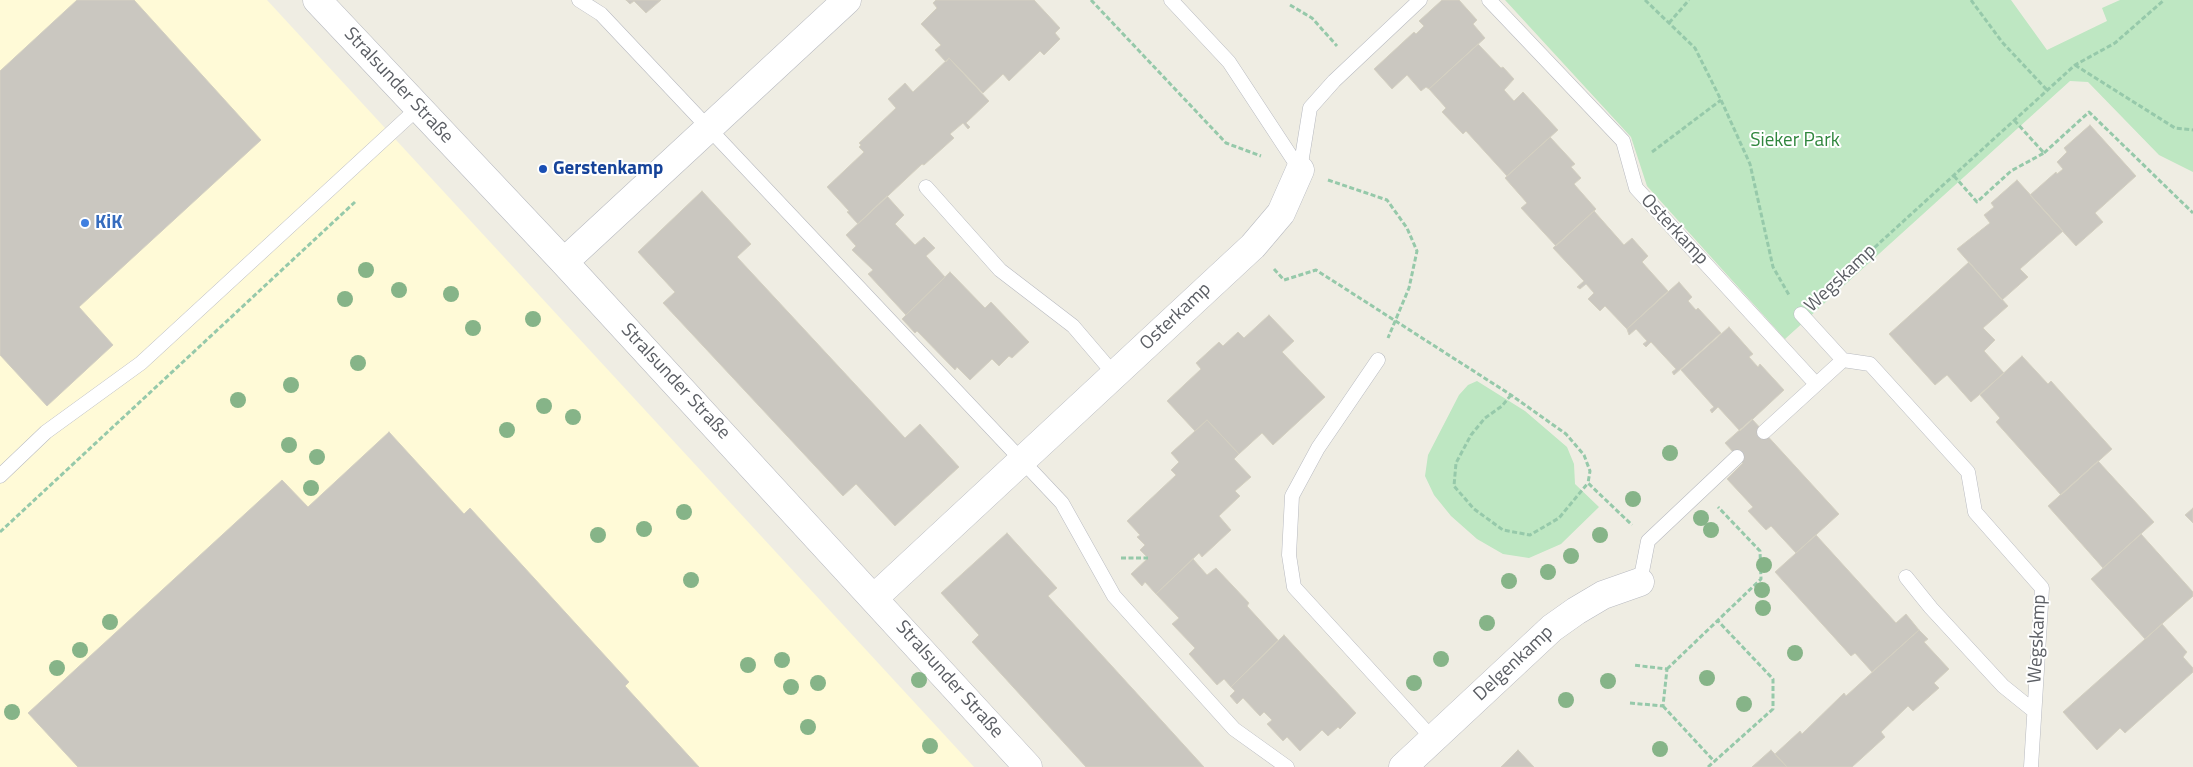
<!DOCTYPE html>
<meta charset="utf-8">
<style>
body{margin:0}
canvas{display:block;background:#efede3}
</style>
<canvas width="2193" height="767"></canvas>
<script>
const g = document.querySelector('canvas').getContext('2d');
g.lineJoin = 'round';
function fillPath(path, color) { g.fillStyle = color; g.fill(path, 'evenodd'); }
const poly = rows => new Path2D(rows.map(r => 'M' + r).join(''));
function stroke(path, color, width, dash) { g.strokeStyle = color; g.lineWidth = width; g.lineCap = dash ? 'butt' : 'round'; g.setLineDash(dash || []); g.stroke(path); }
function label(font, color, halo, rows, align = 'center') {
  g.font = font + ' "Titillium Web",sans-serif'; g.lineWidth = 4; g.setLineDash([]); g.textBaseline = 'middle'; g.strokeStyle = halo; g.fillStyle = color; for (const [text, x, y, turn = 0] of rows) {
    g.save(); g.translate(x, y); g.rotate((+turn || 0) * Math.PI / 180); g.textAlign = isNaN(turn) ? turn : align; if (halo) g.strokeText(text, 0, 0); g.fillText(text, 0, 0); g.restore();
  }
}
fillPath(poly([
 [0,0,267,0,974,767,0,767]
]), '#fffad7');
fillPath(poly([
 [1505,0,2011,0,2047,50,2107,21,2102,8,2120,0,2193,0,2193,172,2159,155,2088,82,2070,81,1785,339,1647,186,1631,137],
 [1477,381,1525,411,1567,447,1574,464,1575,484,1599,507,1561,544,1529,558,1503,554,1477,539,1451,516,1434,495,1425,476,1428,455,1459,395,1468,385]
]), '#bee7c2');
const building = poly([
 [77,0,134,0,261,140,79,307,113,345,47,406,0,355,0,71,77,0],
 [626,0,661,0,646,13,634,1,630,4,626,0],
 [936,0,1034,0,1060,28,1055,33,1060,39,1044,55,1040,51,1009,81,1003,74,983,93,949,58,946,62,935,50,941,45,921,24,937,8,933,3,936,0],
 [1442,0,1459,0,1477,20,1473,24,1485,38,1429,89,1426,87,1421,91,1407,75,1392,89,1374,69,1414,32,1416,34,1424,26,1419,21,1442,0],
 [1478,44,1501,68,1503,67,1514,79,1504,90,1514,101,1523,92,1558,130,1507,176,1466,131,1463,134,1442,112,1446,108,1429,89,1478,44],
 [949,58,989,101,966,123,970,127,968,129,963,123,950,134,954,138,924,165,922,164,858,224,847,212,849,211,827,187,864,152,859,147,861,145,859,143,896,108,888,99,905,83,913,92,949,58],
 [2090,125,2136,176,2095,213,2103,222,2076,246,2030,195,2056,172,2057,174,2063,169,2057,162,2067,152,2064,148,2090,125],
 [1550,137,1575,164,1571,167,1581,178,1574,184,1596,209,1556,246,1521,208,1527,203,1505,178,1550,137],
 [2017,180,2063,231,2020,269,2028,277,2002,300,1957,249,1990,223,1984,215,1994,207,1991,203,2017,180],
 [702,191,751,244,737,257,905,438,920,424,959,467,895,526,856,484,843,496,663,303,675,292,638,252,702,191],
 [887,196,904,215,895,224,915,245,924,237,935,248,926,256,945,277,906,315,868,274,873,270,852,250,856,246,846,235,887,196],
 [1594,211,1624,245,1632,238,1648,256,1642,262,1668,291,1627,329,1605,306,1600,311,1588,299,1594,293,1586,284,1580,289,1577,287,1584,281,1553,248,1594,211],
 [1969,262,2008,306,1983,328,1995,340,1984,351,2004,373,1971,402,1947,375,1935,385,1889,334,1969,262],
 [950,272,985,308,991,302,1029,342,1012,358,1009,356,999,366,992,359,970,380,957,367,955,370,917,331,915,333,902,319,950,272],
 [1679,282,1692,297,1688,301,1696,310,1698,308,1721,333,1674,375,1672,372,1676,369,1651,342,1646,347,1643,344,1647,341,1636,329,1629,335,1627,329,1679,282],
 [1269,315,1294,341,1282,352,1325,397,1273,445,1262,433,1239,454,1207,420,1195,431,1167,401,1201,369,1196,363,1219,342,1223,346,1238,332,1244,338,1269,315],
 [1729,327,1753,354,1749,357,1758,367,1760,364,1784,390,1740,431,1718,407,1712,413,1710,410,1714,407,1681,370,1729,327],
 [2022,356,2048,384,2051,381,2112,449,2061,495,1996,422,2000,418,1980,395,2022,356],
 [1752,419,1839,514,1796,553,1771,526,1766,530,1748,511,1753,507,1727,479,1743,463,1725,443,1752,419],
 [1207,420,1239,454,1234,459,1251,477,1235,491,1240,496,1219,516,1231,530,1202,557,1199,553,1156,594,1145,582,1142,586,1131,574,1148,558,1140,550,1145,545,1137,537,1140,535,1127,521,1176,475,1171,470,1179,462,1171,453,1207,420],
 [389,432,464,514,470,508,629,682,625,686,699,767,78,767,28,713,282,480,308,507,389,432],
 [2098,461,2154,522,2103,568,2048,506,2098,461],
 [2193,508,2193,523,2185,515,2193,508],
 [1007,533,1057,588,1048,596,1204,767,1086,767,972,642,979,635,941,593,1007,533],
 [2141,534,2193,592,2193,596,2145,639,2091,579,2141,534],
 [1816,535,1896,623,1906,614,1919,630,1872,672,1855,653,1851,656,1775,572,1816,535],
 [1193,559,1207,575,1216,568,1249,603,1247,606,1278,640,1231,687,1224,679,1217,685,1189,654,1195,648,1172,624,1179,618,1156,594,1193,559],
 [2162,624,2187,652,2183,657,2193,668,2193,672,2125,733,2120,728,2097,750,2063,712,2162,624],
 [1919,630,1928,639,1924,642,1949,669,1934,683,1939,688,1913,711,1908,706,1881,732,1885,737,1852,767,1787,767,1775,754,1800,731,1802,734,1844,693,1846,696,1919,630],
 [1284,635,1356,713,1340,729,1338,727,1328,736,1322,730,1300,751,1287,737,1283,741,1267,724,1272,720,1264,712,1260,716,1243,698,1237,704,1230,696,1235,691,1231,687,1284,635],
 [1518,750,1534,767,1501,767,1518,750],
 [1771,750,1787,767,1752,767,1771,750]
]);
fillPath(building, '#cac7c0');
stroke(building, '#d4d0c1', 1);
const service = poly([
 [579,0,601,14,1062,503,1114,596,1234,729,1287,767],
 [1171,0,1229,62,1300,170],
 [1489,0,1623,141,1636,188,1816,384],
 [1300,170,1310,108,1334,81,1420,0],
 [926,187,1000,270,1073,326,1114,374],
 [1801,314,1843,360,1870,364,1968,472,1975,512,2042,588,2031,767],
 [1378,360,1318,448,1292,496,1289,555,1294,587,1433,739],
 [1764,432,1843,360],
 [0,476,46,432,141,363,418,108],
 [1906,577,1931,608,2003,686,2034,711],
 [1640,582,1648,541,1737,457]
]);
const minor = poly([
 [317,0,564,262,1028,767],
 [564,262,847,0],
 [874,598,1253,246,1281,213,1300,170],
 [1403,767,1552,628,1576,611,1603,595,1640,582]
]);
stroke(service, '#b8bac0', 15);
stroke(minor, '#b8bac0', 29);
stroke(poly([
 [1091,0,1226,143,1261,156],
 [1645,0,1695,48,1721,100,1750,164,1773,267,1789,295],
 [1971,0,2002,42,2047,90],
 [1290,5,1312,18,1337,46],
 [1669,23,1689,0],
 [2075,65,2175,128,2193,130],
 [1652,152,1721,100],
 [2044,153,2089,112,2193,213],
 [1954,176,1977,202,2011,171,2044,153,2014,120],
 [1328,180,1387,200,1407,228,1417,251,1409,288,1388,338],
 [1274,269,1284,280,1316,270,1511,395,1566,434,1584,455,1590,471,1588,483,1632,525],
 [1819,298,2075,65,2115,43,2164,0],
 [1511,395,1502,406,1485,418,1471,435,1456,463,1454,486,1474,509,1503,530,1530,535,1559,518,1588,483],
 [0,532,355,202],
 [1121,558,1148,558],
 [1667,669,1761,579,1760,551,1718,507],
 [1630,703,1663,706,1667,669,1633,665],
 [1663,706,1714,761],
 [1708,767,1773,709,1773,679,1718,621]
]), '#96c9aa', 3, [5, 2.5]);
stroke(service, '#fff', 14);
stroke(minor, '#fff', 28);
g.fillStyle = '#86b488';
for (const [x, y] of [
 [366,270],
 [399,290],
 [451,294],
 [345,299],
 [533,319],
 [473,328],
 [358,363],
 [291,385],
 [238,400],
 [544,406],
 [573,417],
 [507,430],
 [289,445],
 [1670,453],
 [317,457],
 [311,488],
 [1633,499],
 [684,512],
 [1701,518],
 [644,529],
 [1711,530],
 [598,535],
 [1600,535],
 [1571,556],
 [1764,565],
 [1548,572],
 [691,580],
 [1509,581],
 [1762,590],
 [1763,608],
 [110,622],
 [1487,623],
 [80,650],
 [1795,653],
 [1441,659],
 [782,660],
 [748,665],
 [57,668],
 [1707,678],
 [919,680],
 [1608,681],
 [818,683],
 [1414,683],
 [791,687],
 [1566,700],
 [1744,704],
 [12,712],
 [808,727],
 [930,746],
 [1660,749]
]) { g.beginPath(); g.arc(x, y, 8, 0, 2 * Math.PI); g.fill(); }
for (const [x, y, r, color] of [
 [543,169,5,"#1a4fb4"],
 [85,223,5,"#3f7fe0"]
]) { const dot = new Path2D(); dot.arc(x, y, r, 0, 2 * Math.PI); g.fillStyle = color; g.fill(dot); stroke(dot, '#fff', 2); }
label('19px', '#5b5e64', '#fff', [
 ["Stralsunder Straße",398,86,47],
 ["Osterkamp",1674,230,47],
 ["Wegskamp",1841,279,-43],
 ["Osterkamp",1176,317,-43],
 ["Stralsunder Straße",675,382,47],
 ["Wegskamp",2038,639,-87],
 ["Delgenkamp",1514,664,-43],
 ["Stralsunder Straße",949,680,48]
]);
label('19px', '#30863d', '#fff', [
 ["Sieker Park",1795,141]
]);
label('bold 19px', '#164399', '#fff', [
 ["Gerstenkamp",553,169]
], 'left');
label('bold 19px', '#366cbe', '#fff', [
 ["KiK",95,223]
], 'left');
</script>
